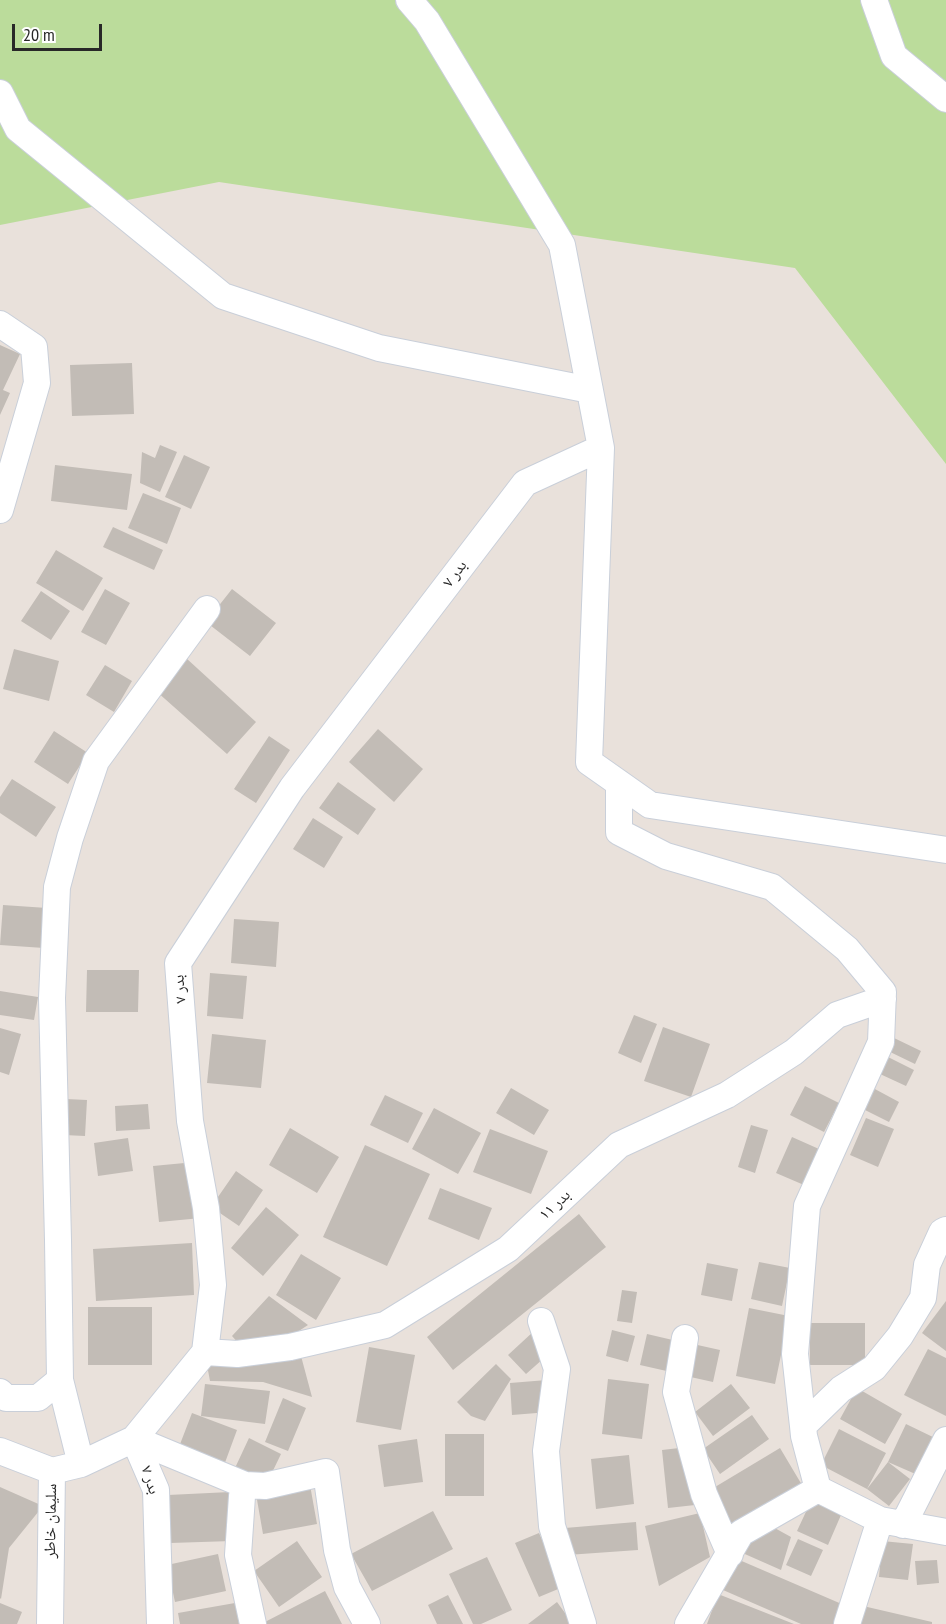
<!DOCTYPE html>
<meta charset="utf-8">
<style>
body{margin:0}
#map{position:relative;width:946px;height:1624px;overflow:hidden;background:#e9e1db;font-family:"PT Sans Narrow",sans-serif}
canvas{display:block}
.scale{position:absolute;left:12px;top:24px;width:90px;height:27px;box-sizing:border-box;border:3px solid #282828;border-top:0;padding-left:8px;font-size:18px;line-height:21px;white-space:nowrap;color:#282828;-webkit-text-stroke:4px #fff;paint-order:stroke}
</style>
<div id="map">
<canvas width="946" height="1624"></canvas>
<div class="scale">20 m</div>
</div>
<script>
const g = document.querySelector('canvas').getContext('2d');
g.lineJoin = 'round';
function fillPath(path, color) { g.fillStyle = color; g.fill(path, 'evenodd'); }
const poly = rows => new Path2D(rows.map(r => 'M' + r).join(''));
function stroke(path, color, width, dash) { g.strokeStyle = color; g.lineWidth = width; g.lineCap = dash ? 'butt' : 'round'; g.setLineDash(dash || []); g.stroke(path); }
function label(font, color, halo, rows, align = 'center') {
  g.font = font + ' "PT Sans Narrow","Noto Naskh Arabic",sans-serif'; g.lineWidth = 4.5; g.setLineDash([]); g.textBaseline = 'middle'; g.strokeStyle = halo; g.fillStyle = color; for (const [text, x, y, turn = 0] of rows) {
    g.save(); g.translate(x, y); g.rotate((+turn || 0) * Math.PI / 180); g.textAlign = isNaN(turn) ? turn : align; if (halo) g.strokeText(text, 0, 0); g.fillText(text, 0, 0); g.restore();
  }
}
fillPath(poly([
 [0,0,946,0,946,464,795,268,219,182,0,225]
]), '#bbdc9b');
fillPath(poly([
 [0,345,20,354,3,390,10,393,0,415],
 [132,363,134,414,72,416,70,365],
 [160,445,177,452,160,492,140,483,142,452,155,458],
 [184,455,210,467,191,509,165,497],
 [55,465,132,474,127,510,51,501],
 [143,493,181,508,167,544,128,528],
 [113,527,163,550,154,570,103,547],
 [56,550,103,578,83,611,36,583],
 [105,589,130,603,106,645,81,632],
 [232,589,276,623,250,656,206,622],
 [41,591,70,611,51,640,21,621],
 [14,649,59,661,49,701,3,689],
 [186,658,256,722,227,754,156,691],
 [105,665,132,681,114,712,86,695],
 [378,729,423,769,394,802,349,762],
 [54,731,88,753,68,784,34,762],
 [269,736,290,750,256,803,234,789],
 [12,779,56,807,36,837,0,813,0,797],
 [338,782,376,809,358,835,319,808],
 [313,818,343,837,324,868,293,849],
 [3,905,47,908,44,948,0,945],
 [234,919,279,922,276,967,231,963],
 [87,970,139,970,138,1012,86,1012],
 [210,973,247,976,243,1019,207,1016],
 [0,991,38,997,34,1020,0,1015],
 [634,1015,657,1024,641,1063,618,1053],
 [663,1027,710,1044,691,1097,644,1081],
 [0,1028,21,1034,9,1075,0,1072],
 [212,1034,266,1040,261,1088,207,1083],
 [892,1037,921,1051,915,1064,886,1050],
 [888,1057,914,1070,906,1086,880,1074],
 [805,1086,839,1103,824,1132,790,1115],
 [511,1088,549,1110,534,1135,496,1113],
 [873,1088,899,1102,889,1122,863,1109],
 [385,1095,423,1113,408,1143,370,1125],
 [66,1099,87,1100,85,1136,64,1135],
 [148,1104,150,1129,116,1131,115,1106],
 [434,1108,481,1133,458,1174,412,1149],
 [866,1118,894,1129,878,1167,850,1155],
 [751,1125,768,1130,755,1173,738,1167],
 [290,1128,339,1157,317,1193,269,1165],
 [490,1129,548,1151,531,1194,473,1172],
 [792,1137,819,1149,804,1185,776,1173],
 [128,1138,133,1171,98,1176,94,1143],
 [365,1145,430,1174,387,1266,323,1237],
 [195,1162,201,1218,159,1222,153,1166],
 [236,1171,263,1190,239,1226,211,1207],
 [440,1188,492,1208,479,1240,428,1219],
 [266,1207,299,1235,263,1276,231,1248],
 [579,1214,606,1247,453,1370,427,1337],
 [192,1243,194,1295,96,1301,93,1249],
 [301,1254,341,1278,316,1320,276,1295],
 [759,1262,790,1268,782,1306,751,1299],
 [707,1263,738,1269,732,1301,701,1295],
 [622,1290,637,1292,632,1323,617,1321],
 [269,1296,308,1325,282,1342,240,1345,232,1336],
 [946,1301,946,1351,922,1333],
 [88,1307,152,1307,152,1365,88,1365],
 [749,1308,789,1316,775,1384,736,1376],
 [810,1323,865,1323,865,1365,810,1365],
 [612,1330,635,1336,628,1362,606,1356],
 [534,1331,552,1351,526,1374,508,1355],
 [647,1334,677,1341,671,1372,640,1365],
 [693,1344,720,1350,713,1382,686,1376],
 [369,1347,415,1355,401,1430,356,1422],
 [928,1349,946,1358,946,1416,904,1395],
 [301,1356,312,1397,263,1382,210,1381,207,1365],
 [496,1364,511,1379,485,1421,471,1416,457,1402],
 [608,1379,649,1384,642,1439,602,1434],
 [547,1380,549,1412,512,1415,510,1383],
 [205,1384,270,1391,265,1424,201,1416],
 [731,1384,750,1408,713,1436,695,1412],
 [857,1388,902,1414,885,1444,840,1419],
 [283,1398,306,1408,288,1451,265,1442],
 [192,1413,237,1430,223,1468,177,1452],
 [752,1415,769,1439,720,1474,703,1449],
 [906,1424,937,1439,920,1476,888,1462],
 [839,1429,886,1453,867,1489,888,1462,910,1479,889,1506,867,1489,821,1465],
 [445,1434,484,1434,484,1496,445,1496],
 [249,1438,281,1454,267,1483,235,1468],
 [417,1439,423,1482,384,1487,378,1445],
 [688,1447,695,1505,668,1508,662,1450],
 [780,1448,802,1485,731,1526,710,1490],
 [629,1455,634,1504,596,1509,591,1459],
 [310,1485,317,1524,263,1534,256,1494],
 [0,1487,43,1506,9,1548,1,1599,0,1598],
 [230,1492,232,1541,170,1543,168,1495],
 [811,1501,841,1515,828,1545,797,1531],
 [433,1511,453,1549,372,1591,351,1554],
 [700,1513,710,1557,659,1586,645,1526],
 [636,1522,638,1550,567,1555,565,1528],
 [771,1526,791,1537,781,1570,738,1551],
 [539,1533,563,1587,539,1597,515,1543],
 [798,1539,823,1550,811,1576,786,1565],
 [297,1541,322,1577,279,1607,254,1571],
 [882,1541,913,1544,908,1580,879,1577],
 [218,1554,226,1591,175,1602,167,1565],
 [487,1557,512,1610,481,1624,473,1624,449,1574],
 [737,1559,844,1605,836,1624,801,1624,723,1590],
 [937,1560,939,1583,917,1585,915,1561],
 [325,1591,342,1624,261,1624],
 [718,1594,794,1624,707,1624],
 [448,1595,463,1624,437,1624,428,1605],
 [557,1602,573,1624,528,1624],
 [0,1603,22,1612,17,1624,0,1624],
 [235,1603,239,1624,180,1624,178,1613],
 [863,1606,932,1622,932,1624,859,1624]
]), '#c2bcb6');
const street = poly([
 [409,0,427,21,562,245,601,448,589,762,650,805,946,850],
 [874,0,894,56,946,99],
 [0,93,18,129,223,296,379,348,590,390],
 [0,324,34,347,37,383,0,510],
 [619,783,619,832,666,856,772,887,847,949,883,992,881,1042,807,1206,795,1354,803,1426,804,1436,818,1489,880,1520,946,1532],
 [541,1321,557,1369,546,1451,552,1526,583,1624],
 [685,1338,676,1392,704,1494,730,1554],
 [205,1352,237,1354,290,1347,385,1325,508,1249,619,1145,727,1095,794,1052,837,1015,883,999],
 [60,1380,81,1464],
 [0,1392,6,1398,38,1398,60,1380,58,1240,52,998,57,887,70,838,96,761,207,609],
 [803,1426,841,1389,874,1368,900,1336,923,1298,927,1265,942,1232,946,1230],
 [0,1451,52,1471],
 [245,1485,265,1486,326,1472,337,1550,347,1587,367,1624],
 [903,1525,946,1440],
 [50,1624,52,1471,81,1464,134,1439,245,1485,242,1496,238,1555,253,1624],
 [160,1624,156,1490,134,1439,205,1352,213,1285,206,1208,190,1121,178,963,292,788,525,483,601,448],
 [688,1624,741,1533,818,1489],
 [847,1624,880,1520]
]);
stroke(street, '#c9cfd9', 28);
stroke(street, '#fff', 26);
label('16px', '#282828', '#fff', [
 ["بدر ۷",455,574,-53],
 ["بدر ۷",180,989,-95],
 ["بدر ۱۱",555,1205,-43],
 ["بدر ۷",150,1480,72],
 ["سلیمان خاطر",51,1521,-89]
]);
</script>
